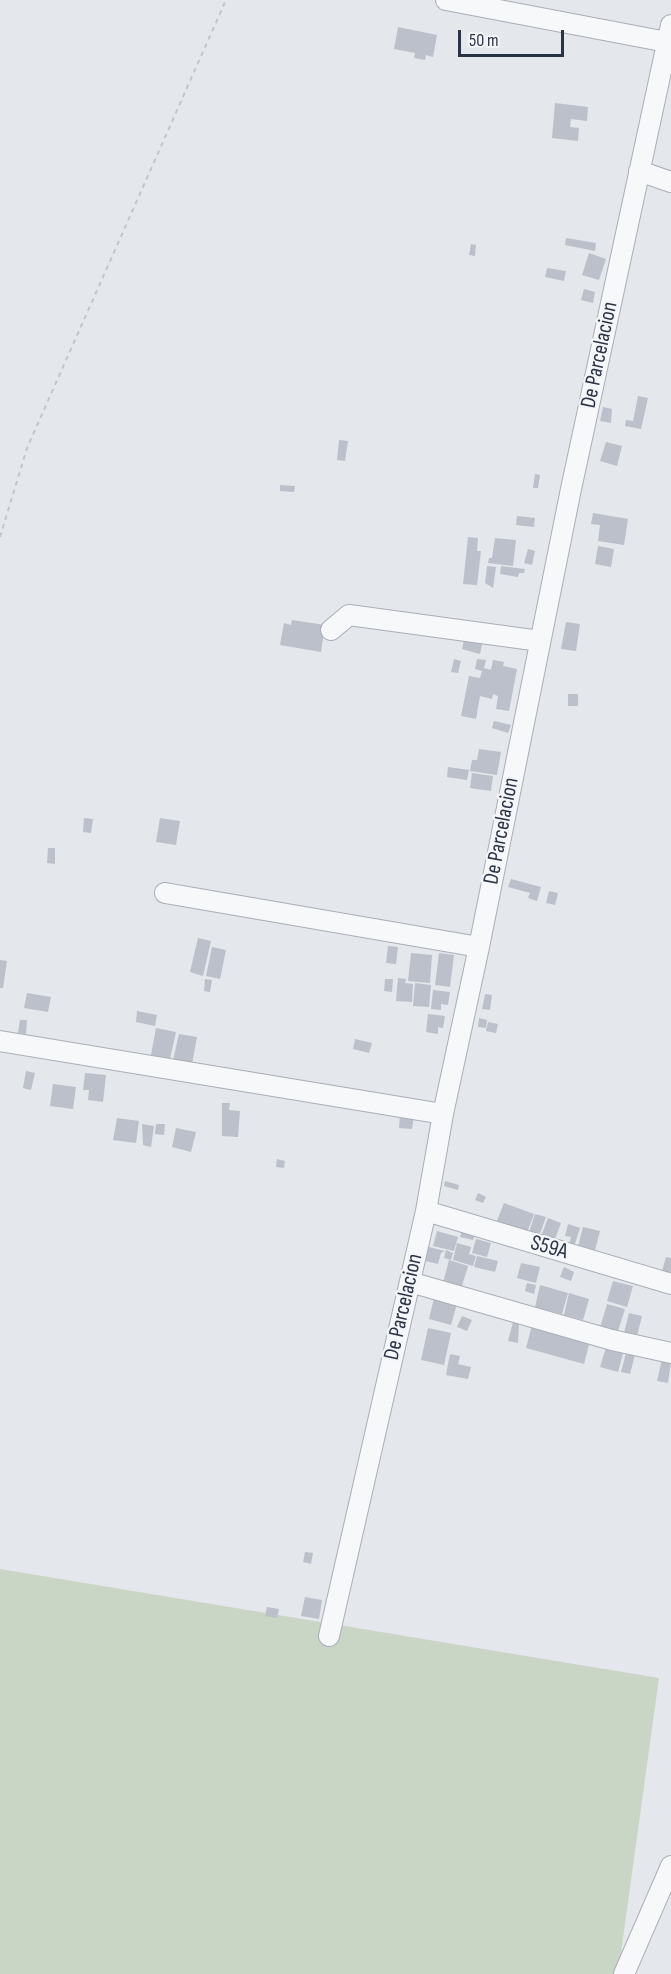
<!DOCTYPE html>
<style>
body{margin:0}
#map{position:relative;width:671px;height:1974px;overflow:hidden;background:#e4e7ec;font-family:"Sofia Sans Condensed",sans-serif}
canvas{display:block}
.scale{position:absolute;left:458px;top:30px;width:106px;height:27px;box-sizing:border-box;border:3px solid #2b3445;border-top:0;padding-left:8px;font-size:18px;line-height:21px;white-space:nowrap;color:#2b3445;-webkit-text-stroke:4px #f4f6f9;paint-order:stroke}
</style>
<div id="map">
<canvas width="671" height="1974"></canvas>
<div class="scale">50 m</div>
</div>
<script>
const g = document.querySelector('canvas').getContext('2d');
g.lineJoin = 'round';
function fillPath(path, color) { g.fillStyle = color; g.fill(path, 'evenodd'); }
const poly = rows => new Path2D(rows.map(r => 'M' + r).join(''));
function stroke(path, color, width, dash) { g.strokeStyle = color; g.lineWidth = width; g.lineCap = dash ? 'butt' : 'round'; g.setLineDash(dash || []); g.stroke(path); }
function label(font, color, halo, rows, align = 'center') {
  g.font = font + ' "Sofia Sans Condensed",sans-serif'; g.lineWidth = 4.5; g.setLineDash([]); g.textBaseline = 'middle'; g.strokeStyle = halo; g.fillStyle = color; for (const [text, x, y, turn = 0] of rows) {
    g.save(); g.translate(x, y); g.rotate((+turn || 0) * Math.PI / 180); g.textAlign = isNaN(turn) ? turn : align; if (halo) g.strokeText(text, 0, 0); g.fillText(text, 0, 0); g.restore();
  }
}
fillPath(poly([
 [0,1569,659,1678,618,1974,0,1974]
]), '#c9d6c5');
fillPath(poly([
 [398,27,437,35,433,57,426,55,425,60,414,58,415,53,394,49],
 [555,103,588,107,587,121,571,119,570,127,579,128,578,141,552,138],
 [566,238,596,243,595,251,565,245],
 [471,244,476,245,475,256,469,255],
 [589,253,606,259,599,280,582,275],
 [547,268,566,271,564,281,545,277],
 [584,289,595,292,593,303,581,300],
 [638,396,648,398,641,429,625,426,626,420,633,421],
 [603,407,612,409,611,423,600,421],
 [339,440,348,441,345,461,337,460],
 [606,442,622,446,617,466,600,461],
 [535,474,540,475,538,488,533,488],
 [280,485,295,486,294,492,280,491],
 [593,513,628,519,624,545,598,541,600,525,591,524],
 [517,516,535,518,534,527,516,525],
 [468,537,478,538,477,551,481,551,477,585,463,584],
 [495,538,516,540,513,566,488,563,489,558,492,558],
 [598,546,614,549,611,567,595,564],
 [528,549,535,551,532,565,524,563],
 [487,566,496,567,493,588,485,583],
 [501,566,525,569,524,573,519,573,518,577,500,574],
 [292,620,325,625,321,652,280,645,284,623,291,625],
 [566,622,580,624,576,651,561,649],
 [465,636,483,640,480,654,462,649],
 [454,659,461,661,458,673,451,672],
 [477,659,486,660,484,668,491,670,493,660,504,662,503,666,517,669,509,711,496,709,498,696,493,694,492,699,480,696,476,719,461,716,469,676,480,678,482,671,475,669],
 [568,694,578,694,578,706,568,706],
 [494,721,511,725,508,733,492,728],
 [479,749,501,752,497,775,470,771,472,760,477,760],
 [448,767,469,770,467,780,447,777],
 [472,773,493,776,491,791,470,788],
 [84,818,93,819,91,833,83,832],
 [160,818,180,821,176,845,156,842],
 [48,848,55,848,55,864,47,863],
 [511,879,541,887,537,901,528,898,530,893,508,887],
 [549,891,558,893,555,905,546,903],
 [198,938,211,941,203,976,190,972],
 [388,946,398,947,396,964,386,963],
 [212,947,226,950,220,979,206,976],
 [411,953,432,955,430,983,408,981],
 [439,953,454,955,450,987,435,985],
 [0,960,7,961,3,988,0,988],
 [398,978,406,979,405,983,413,984,412,1002,396,1001],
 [205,979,212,980,210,992,204,991],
 [385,979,393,979,392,992,384,991],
 [415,983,431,985,429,1007,413,1006],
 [433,990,450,992,448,1005,441,1004,441,1010,431,1009],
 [27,993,51,997,48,1012,24,1008],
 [485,994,492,995,490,1010,482,1009],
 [137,1011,157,1015,155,1026,136,1022],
 [428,1014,445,1016,443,1028,438,1027,438,1034,426,1032],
 [479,1018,487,1020,486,1028,478,1027],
 [20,1020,27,1020,26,1034,18,1033],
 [488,1022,498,1024,496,1033,486,1031],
 [156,1028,176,1032,170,1059,151,1055],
 [179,1034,197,1037,192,1064,173,1060],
 [355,1039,372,1043,369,1053,353,1049],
 [26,1071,35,1073,31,1090,23,1088],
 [85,1073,106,1075,103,1102,88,1100,89,1090,83,1090],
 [53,1084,76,1087,73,1109,50,1106],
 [222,1103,230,1103,229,1110,240,1111,238,1137,222,1136],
 [400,1115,414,1116,412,1129,399,1128],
 [117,1118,139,1121,136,1143,113,1140],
 [142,1124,154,1126,151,1147,143,1145],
 [156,1124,165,1124,164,1135,155,1134],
 [176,1128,196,1132,191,1152,172,1147],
 [277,1159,285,1161,284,1168,276,1167],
 [445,1181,459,1185,458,1190,444,1186],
 [478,1193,486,1197,483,1203,475,1200],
 [504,1203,534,1214,526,1235,496,1223],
 [535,1214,546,1217,537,1242,527,1238],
 [548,1218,561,1223,552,1247,539,1242],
 [568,1224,580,1228,574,1247,569,1245,571,1237,565,1236],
 [583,1227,600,1231,594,1254,577,1250],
 [437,1231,458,1237,454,1251,433,1246],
 [462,1231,475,1234,473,1240,460,1237],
 [476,1239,491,1243,487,1257,472,1253],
 [457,1243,471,1247,469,1254,476,1256,473,1266,453,1260],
 [429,1247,445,1251,441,1253,438,1264,425,1261],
 [446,1250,453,1253,451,1260,444,1258],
 [477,1256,498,1261,495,1272,474,1267],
 [666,1257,671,1258,671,1273,662,1271],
 [449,1260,468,1266,461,1289,443,1283],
 [521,1263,540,1267,536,1283,517,1278],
 [564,1267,574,1272,571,1281,560,1277],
 [613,1281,633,1286,627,1307,607,1301],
 [527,1283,536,1285,534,1294,525,1291],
 [540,1285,568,1293,562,1314,535,1307],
 [569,1293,589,1299,583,1320,564,1315],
 [434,1298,457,1304,451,1325,429,1319],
 [607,1304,625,1309,617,1334,600,1328],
 [629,1313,642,1316,637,1336,624,1333],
 [462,1316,472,1320,467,1331,457,1327],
 [513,1322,519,1323,518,1343,508,1341],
 [532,1325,590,1341,584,1364,526,1348],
 [428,1328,451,1333,444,1365,421,1360],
 [607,1344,624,1350,618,1372,600,1367],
 [626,1353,635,1355,630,1374,621,1372],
 [450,1354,460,1356,458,1364,471,1367,468,1379,446,1375],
 [662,1359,671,1361,668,1383,657,1381],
 [305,1552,313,1553,311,1564,303,1562],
 [305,1597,322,1600,319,1619,301,1616],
 [267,1607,279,1609,277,1618,265,1616]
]), '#bbc0ca');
const minor = poly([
 [446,0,667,42],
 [639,171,671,182],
 [331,630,349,615,540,641],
 [165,893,479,947],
 [0,1041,443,1114],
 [426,1211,671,1284],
 [410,1282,612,1340,671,1353],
 [329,1636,426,1211,443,1114,479,947,571,489,671,25],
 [624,1974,671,1866]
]);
stroke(minor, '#a9aeb7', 22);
stroke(poly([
 [0,537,27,448,226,0]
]), '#c2c5cb', 2, [4.5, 4.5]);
stroke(minor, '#f7f8fa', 20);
label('22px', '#2b3445', '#f4f6f9', [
 ["De Parcelacion",600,355,-78],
 ["De Parcelacion",502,831,-79],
 ["S59A",549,1248,16],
 ["De Parcelacion",404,1307,-77]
]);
</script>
